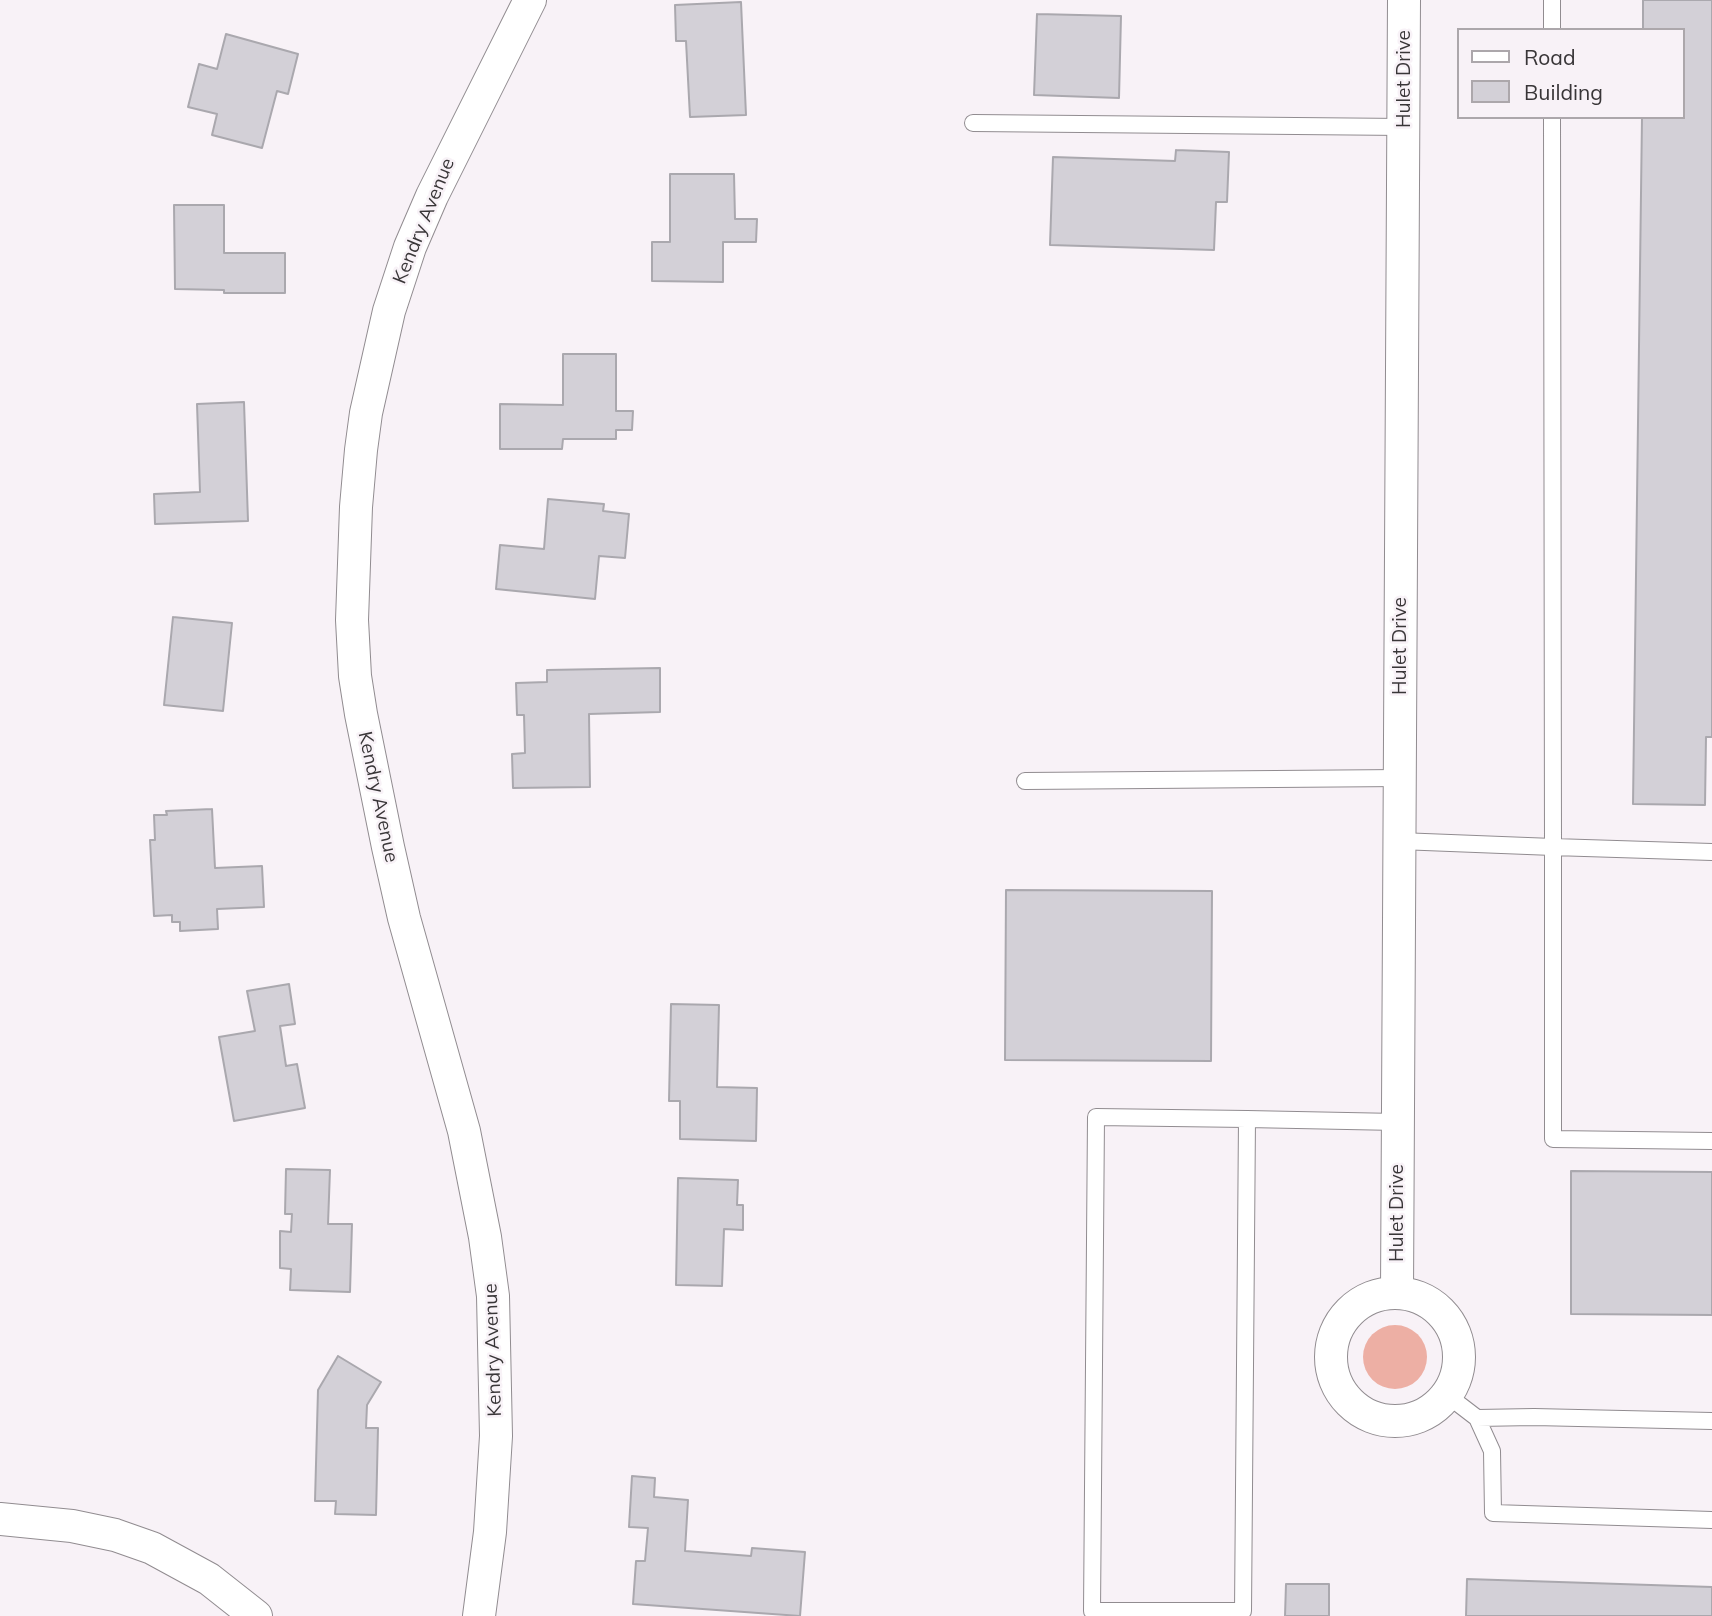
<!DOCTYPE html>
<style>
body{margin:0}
#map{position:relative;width:1712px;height:1616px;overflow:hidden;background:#f8f2f7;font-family:Mulish,sans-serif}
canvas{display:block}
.legend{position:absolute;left:1457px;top:28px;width:228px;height:91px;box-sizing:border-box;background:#f8f2f7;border:2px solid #aca7ab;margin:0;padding:9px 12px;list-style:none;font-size:21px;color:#393638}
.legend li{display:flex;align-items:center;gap:14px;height:35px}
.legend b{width:35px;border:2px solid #aca7ab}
</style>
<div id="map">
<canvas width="1712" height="1616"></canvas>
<ul class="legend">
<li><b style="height:9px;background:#fff"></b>Road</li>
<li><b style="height:19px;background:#d3d0d7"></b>Building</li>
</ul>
</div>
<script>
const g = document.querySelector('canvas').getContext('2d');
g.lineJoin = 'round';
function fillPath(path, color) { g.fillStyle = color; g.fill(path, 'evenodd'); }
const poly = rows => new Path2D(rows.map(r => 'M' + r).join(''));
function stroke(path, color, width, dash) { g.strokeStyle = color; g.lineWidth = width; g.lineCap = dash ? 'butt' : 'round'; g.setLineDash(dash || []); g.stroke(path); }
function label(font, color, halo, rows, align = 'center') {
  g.font = font + ' Mulish,sans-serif'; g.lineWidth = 5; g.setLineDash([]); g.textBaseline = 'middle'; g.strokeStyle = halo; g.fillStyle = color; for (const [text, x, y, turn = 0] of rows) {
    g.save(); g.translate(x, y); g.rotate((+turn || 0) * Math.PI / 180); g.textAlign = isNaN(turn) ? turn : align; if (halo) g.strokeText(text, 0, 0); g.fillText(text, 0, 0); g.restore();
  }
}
fillPath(poly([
 '1363 1357a32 32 0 1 1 64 0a32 32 0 1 1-64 0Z'
]), '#edafa4');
const building = poly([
 [1643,0,1712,0,1712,737,1706,737,1705,805,1633,804,1642,117,1682,117,1682,30,1643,30,1643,0],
 [741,2,746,115,690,117,686,41,676,41,675,5,741,2],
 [1037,14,1121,16,1119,98,1034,95,1037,14],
 [226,34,298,54,288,94,277,91,262,148,212,135,217,114,188,107,199,64,217,69,226,34],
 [1176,150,1229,152,1227,202,1216,202,1214,250,1050,245,1053,157,1175,161,1176,150],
 [670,174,734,174,735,219,757,219,756,242,723,242,723,282,652,281,652,242,670,242,670,174],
 [174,205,224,205,224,253,285,253,285,293,224,293,224,290,175,289,174,205],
 [563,354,616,354,616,411,633,411,632,430,616,430,616,439,563,439,562,449,500,449,500,404,563,405,563,354],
 [244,402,248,521,155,524,154,494,200,492,197,404,244,402],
 [548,499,604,504,603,511,629,514,625,558,599,556,595,599,496,589,500,545,544,549,548,499],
 [173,617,232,623,223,711,164,705,173,617],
 [660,668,660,712,589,714,590,787,513,788,512,754,525,753,524,715,517,715,516,683,547,682,547,670,660,668],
 [212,809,215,868,262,866,264,907,217,909,218,929,180,931,180,922,172,922,172,915,154,916,150,840,155,840,154,815,167,815,166,811,212,809],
 [1006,890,1212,891,1211,1061,1005,1060,1006,890],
 [289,984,295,1024,280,1026,286,1066,297,1064,305,1108,234,1121,219,1037,255,1031,247,991,289,984],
 [671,1004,719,1005,717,1087,757,1088,756,1141,680,1139,680,1101,669,1101,671,1004],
 [286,1169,330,1170,328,1224,352,1224,350,1292,290,1290,291,1269,280,1268,280,1231,291,1232,292,1214,285,1214,286,1169],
 [1571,1171,1712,1172,1712,1315,1571,1314,1571,1171],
 [678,1178,738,1180,737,1205,743,1205,743,1230,724,1229,722,1286,676,1285,678,1178],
 [338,1356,381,1382,367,1405,366,1428,378,1428,376,1515,335,1514,336,1501,315,1501,318,1390,338,1356],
 [632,1476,655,1478,654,1497,688,1500,685,1551,751,1556,752,1548,805,1552,800,1616,633,1604,636,1561,645,1561,648,1528,629,1527,632,1476],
 [1467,1579,1712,1587,1712,1616,1466,1616,1467,1579],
 [1286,1584,1329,1584,1329,1616,1285,1616,1286,1584]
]);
fillPath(building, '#d3d0d7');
stroke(building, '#aaa8ae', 2);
const service = poly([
 [1552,0,1552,30],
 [973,123,1404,127],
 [1025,781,1400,778],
 [1399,841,1553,847,1552,117],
 [1712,852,1553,847,1553,1139,1712,1141],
 [1247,1119,1243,1611,1092,1611,1096,1117,1247,1119,1397,1122],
 [1447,1395,1477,1418,1492,1451,1493,1513,1712,1520],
 [1477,1418,1534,1417,1712,1421]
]);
const minor = poly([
 [1397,1292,1404,0],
 '1331 1357a64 64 0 1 1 128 0a64 64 0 1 1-128 0Z',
 [0,1519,72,1526,115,1535,152,1548,209,1579,256,1616],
 [479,1616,490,1532,496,1436,493,1296,485,1237,464,1131,404,918,388,847,361,714,355,676,352,620,356,507,361,450,366,413,389,311,410,247,432,196,530,0]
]);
stroke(service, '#918c90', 18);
stroke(minor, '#918c90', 34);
stroke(service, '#fff', 16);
stroke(minor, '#fff', 32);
label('19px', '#393638', '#f8f2f7', [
 ["Hulet Drive",1404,79,-90],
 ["Kendry Avenue",424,221,-68],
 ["Hulet Drive",1400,646,-90],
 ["Kendry Avenue",378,797,78],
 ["Hulet Drive",1397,1213,-90],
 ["Kendry Avenue",493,1350,-92]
]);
</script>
